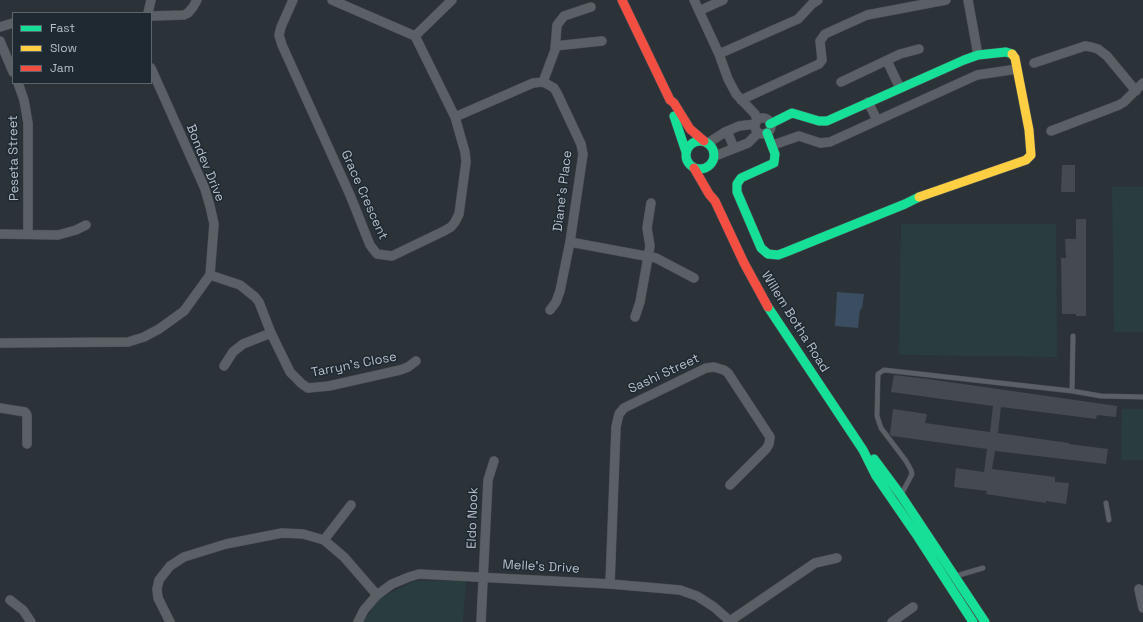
<!DOCTYPE html>
<style>
body{margin:0}
#map{position:relative;width:1143px;height:622px;overflow:hidden;background:#2b3238;font-family:"Space Grotesk",sans-serif}
canvas{display:block}
.legend{position:absolute;left:12px;top:12px;width:140px;height:72px;box-sizing:border-box;background:#1f2932;border:1px solid #5b656e;margin:0;padding:5px 7px;list-style:none;font-size:12px;color:#b6bfc8}
.legend li{display:flex;align-items:center;gap:8px;height:20px}
.legend b{width:20px;border:1px solid #5b656e}
</style>
<div id="map">
<canvas width="1143" height="622"></canvas>
<ul class="legend">
<li><b style="height:5px;background:#16e098"></b>Fast</li>
<li><b style="height:5px;background:#ffcf43"></b>Slow</li>
<li><b style="height:5px;background:#f24e42"></b>Jam</li>
</ul>
</div>
<script>
const g = document.querySelector('canvas').getContext('2d');
g.lineJoin = 'round';
function fillPath(path, color) { g.fillStyle = color; g.fill(path, 'evenodd'); }
const poly = rows => new Path2D(rows.map(r => 'M' + r).join(''));
function stroke(path, color, width, dash) { g.strokeStyle = color; g.lineWidth = width; g.lineCap = dash ? 'butt' : 'round'; g.setLineDash(dash || []); g.stroke(path); }
function label(font, color, halo, rows, align = 'center') {
  g.font = font + ' "Space Grotesk",sans-serif'; g.lineWidth = 3; g.setLineDash([]); g.textBaseline = 'middle'; g.strokeStyle = halo; g.fillStyle = color; for (const [text, x, y, turn = 0] of rows) {
    g.save(); g.translate(x, y); g.rotate((+turn || 0) * Math.PI / 180); g.textAlign = isNaN(turn) ? turn : align; if (halo) g.strokeText(text, 0, 0); g.fillText(text, 0, 0); g.restore();
  }
}
fillPath(poly([
 [1112,187,1143,187,1143,332,1114,332],
 [901,224,1056,224,1057,357,899,355],
 [1122,409,1143,409,1143,460,1121,460],
 [415,581,466,581,463,622,363,622,380,598]
]), '#293d3e');
fillPath(poly([
 [837,292,864,294,862,308,860,310,858,328,835,326]
]), '#3b4e61');
fillPath(poly([
 [1062,165,1075,165,1075,192,1061,192],
 [1076,219,1086,219,1086,316,1076,316,1076,314,1062,314,1061,258,1066,258,1065,239,1076,239],
 [894,375,928,379,1117,406,1116,417,1097,415,1096,419,1001,407,998,433,1069,443,1069,444,1108,449,1106,464,995,451,992,469,1055,477,1055,482,1069,483,1066,504,1046,501,1046,503,986,494,987,491,954,487,956,468,984,472,987,449,892,436,890,434,893,409,927,414,925,423,990,432,993,406,891,392]
]), '#444a50');
const lane = poly([
 [1072,391,1073,336],
 [902,493,910,478,912,474,911,470,906,461,881,428,877,416,878,374,884,370,1072,391,1101,396,1143,397],
 [1106,503,1109,520],
 [956,576,983,568]
]);
const street = poly([
 [293,0,281,27,279,35,282,45,350,195,370,245,377,254,392,256,444,231,451,227,455,222,459,214,466,162,465,152,455,117,415,36,332,0],
 [694,0,719,54,728,79,736,94,755,114,757,120],
 [968,0,978,55],
 [699,11,723,0],
 [148,13,151,0],
 [151,16,184,15,188,13,193,7,197,0],
 [0,27,13,23],
 [415,36,452,0],
 [0,41,13,72],
 [555,46,602,41],
 [719,54,798,19,812,4,818,0],
 [887,61,900,88],
 [1034,63,1085,46,1091,47,1098,49,1107,56,1136,91],
 [543,82,555,50,557,25,564,16,591,7],
 [841,82,900,54,919,49],
 [18,83,24,100,28,123,28,233],
 [741,100,819,64,822,60,820,41,825,34,867,15,946,0],
 [868,102,877,120],
 [455,117,533,83,543,82,547,84,554,88,557,93,581,144,583,154,570,242,560,291,556,302,550,310],
 '755 126a8 8 0 1 1 16 0a8 8 0 1 1-16 0Z',
 [727,131,734,148],
 [1051,131,1119,105,1124,102,1143,83],
 [708,143,725,132,739,126,755,124],
 [773,145,799,136,820,143,830,142,977,75,1017,69],
 [715,156,748,143,758,133],
 [0,234,58,235,76,230,86,225],
 [570,242,656,258,694,278],
 [210,275,240,285,255,297,259,302,271,333,290,372,302,384,308,388,329,386,400,370,408,367,416,361],
 [635,317,640,302,650,246,647,228,651,203],
 [0,343,128,342,144,337,159,329,184,311,210,275,214,224,210,206,205,189,151,68],
 [224,366,233,352,243,344,271,333],
 [0,408,25,412,27,415,27,444],
 [324,540,351,505],
 [610,584,616,427,619,414,624,408,706,368,714,367,724,370,728,373,770,437,769,444,766,449,730,485],
 [1139,589,1143,608],
 [10,600,23,610,31,622],
 [730,621,815,563,837,558],
 [170,622,158,598,157,589,159,580,170,566,184,557,226,544,282,533,303,534,324,540,344,557,377,595],
 [358,622,364,610,377,595,392,584,409,577,419,574,610,584,680,590,697,596,714,607,731,622],
 [481,622,488,480,494,461],
 [892,622,913,607]
]);
const fast = poly([
 [674,116,686,152],
 [770,124,792,113,819,121,827,121,964,60,978,55,1006,52,1012,54],
 [767,133,775,154,774,163,741,178,737,184,737,192,761,248,768,254,778,255,786,252,905,204,919,197],
 '686 155a14 14 0 1 1 28 0a14 14 0 1 1-28 0Z',
 [768,307,863,450,876,476,918,537,973,622],
 [874,459,900,494,985,622]
]);
const slow = poly([
 [919,197,1026,160,1031,155,1029,130,1015,58,1012,54]
]);
const jam = poly([
 [622,0,670,100,674,103,690,129,704,141],
 [694,168,709,194,715,201,744,263,768,307]
]);
stroke(lane, '#494e53', 5.5);
stroke(street, '#494e53', 10);
stroke(fast, '#494e53', 10);
stroke(slow, '#494e53', 10);
stroke(jam, '#494e53', 10);
stroke(lane, '#5b6066', 4.5);
stroke(street, '#5b6066', 9);
stroke(fast, '#16e098', 9);
stroke(slow, '#ffcf43', 9);
stroke(jam, '#f24e42', 9);
label('13px', '#b6bfc8', '#1f2932', [
 ["Peseta Street",14,158,-91],
 ["Bondev Drive",205,163,68],
 ["Diane's Place",563,191,-83],
 ["Grace Crescent",364,195,66],
 ["Willem Botha Road",795,322,58],
 ["Tarryn's Close",354,365,-11],
 ["Sashi Street",664,374,-25],
 ["Eldo Nook",473,518,-88],
 ["Melle's Drive",541,567,3]
]);
</script>
